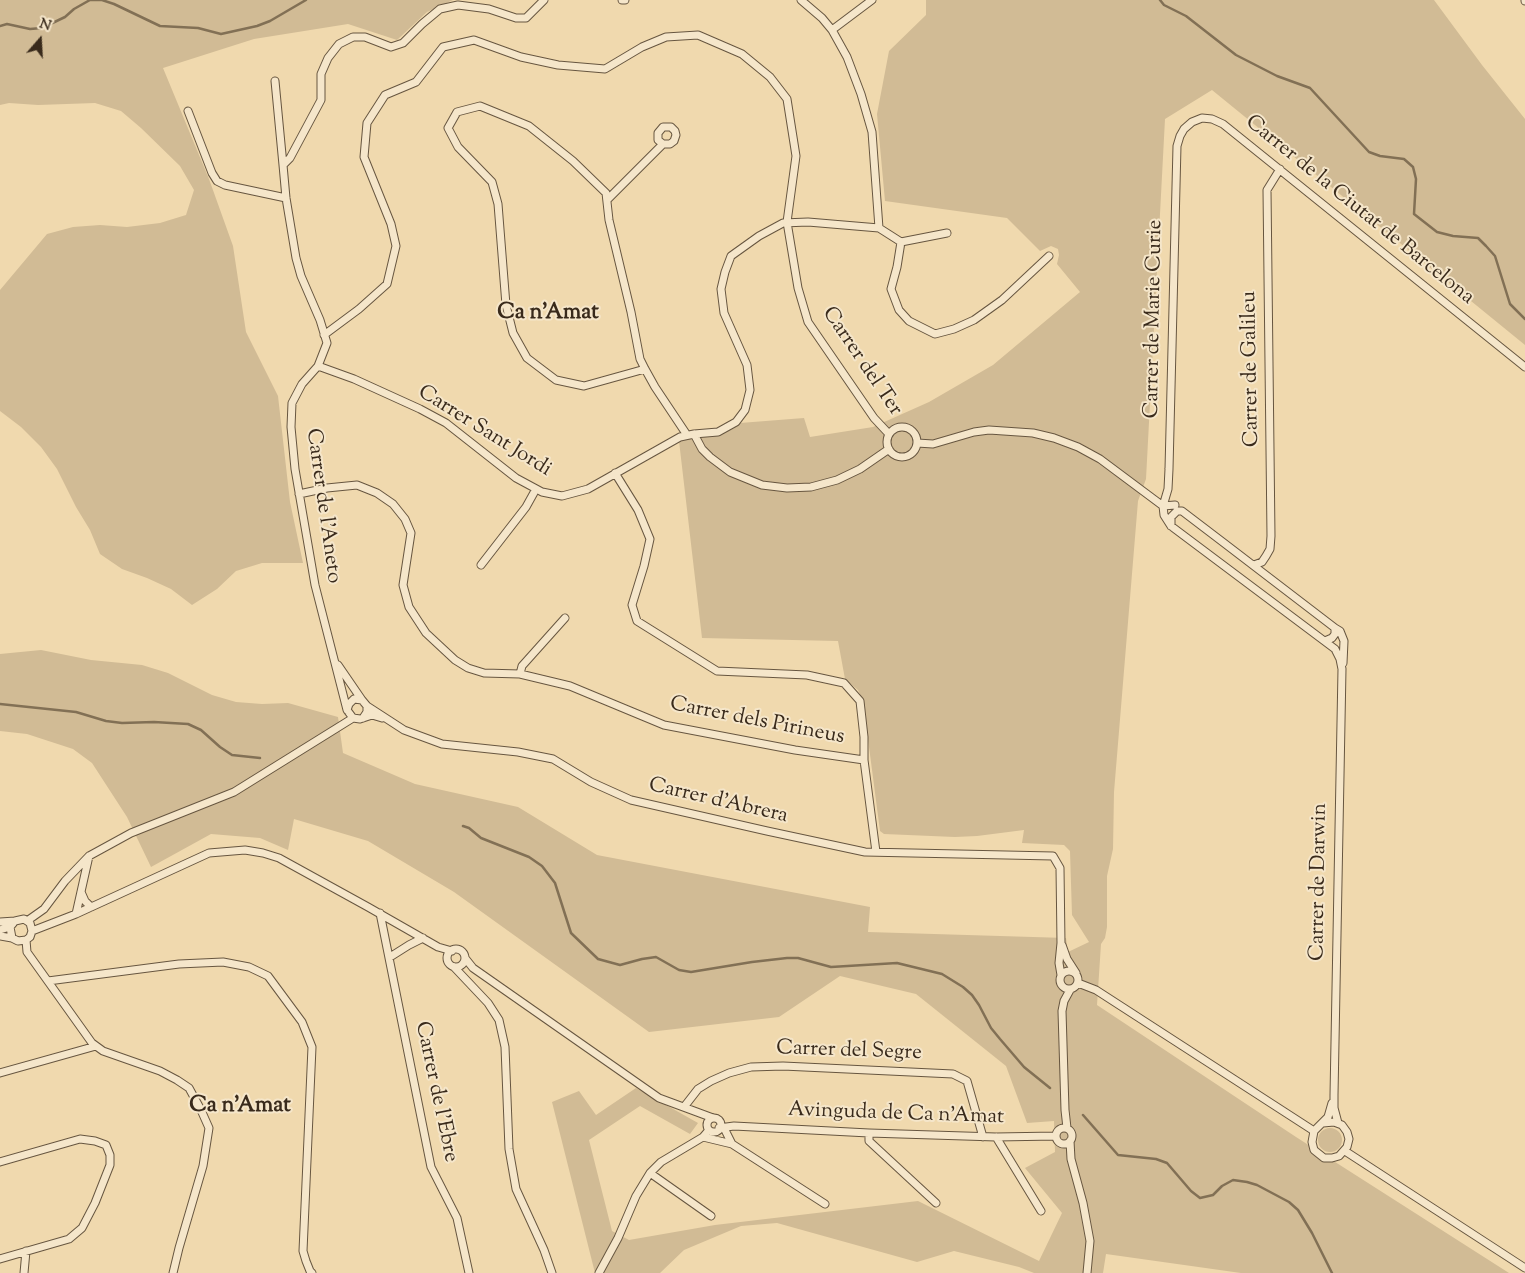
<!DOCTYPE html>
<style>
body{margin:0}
#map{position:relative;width:1525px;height:1273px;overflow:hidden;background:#f0d9ae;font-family:"Sorts Mill Goudy",serif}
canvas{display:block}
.north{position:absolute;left:15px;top:15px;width:50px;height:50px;-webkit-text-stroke:4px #f5e6ca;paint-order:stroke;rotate:19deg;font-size:14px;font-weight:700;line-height:20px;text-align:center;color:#392a1b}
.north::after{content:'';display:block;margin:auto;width:18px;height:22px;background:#392a1b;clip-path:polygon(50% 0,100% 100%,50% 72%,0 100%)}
</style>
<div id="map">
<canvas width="1525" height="1273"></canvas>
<div class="north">N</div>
</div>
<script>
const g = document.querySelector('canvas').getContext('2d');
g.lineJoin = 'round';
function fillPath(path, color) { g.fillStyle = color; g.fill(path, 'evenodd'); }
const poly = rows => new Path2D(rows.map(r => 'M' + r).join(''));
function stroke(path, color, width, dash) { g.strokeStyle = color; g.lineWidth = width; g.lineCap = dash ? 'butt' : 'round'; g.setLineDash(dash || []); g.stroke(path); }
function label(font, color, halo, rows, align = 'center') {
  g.font = font + ' "Sorts Mill Goudy",serif'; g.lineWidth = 4; g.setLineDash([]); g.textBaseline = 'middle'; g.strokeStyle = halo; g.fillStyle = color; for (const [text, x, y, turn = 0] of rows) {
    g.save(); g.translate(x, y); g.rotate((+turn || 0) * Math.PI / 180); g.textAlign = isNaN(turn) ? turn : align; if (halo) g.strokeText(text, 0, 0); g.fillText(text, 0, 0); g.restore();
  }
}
fillPath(poly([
 [0,0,453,0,427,12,397,40,348,24,254,39,163,68,209,179,233,246,246,332,278,396,290,502,303,563,262,563,236,571,217,589,192,605,171,589,147,578,122,569,100,554,90,530,76,507,57,469,41,447,21,427,0,411,0,290,47,234,73,227,100,225,127,227,160,223,186,215,194,190,180,166,141,128,121,111,95,103,38,105,9,103,0,105],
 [926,0,1434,0,1482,65,1525,119,1525,345,1212,90,1165,119,1146,479,1138,501,1114,792,1113,849,1107,876,1107,927,1105,938,1101,944,1097,1005,1296,1137,1509,1273,1241,1273,1106,1254,1103,1273,1034,1273,1019,1267,954,1251,917,1262,777,1223,741,1226,684,1250,660,1273,595,1273,552,1102,579,1091,596,1115,636,1088,698,1123,690,1134,640,1106,589,1140,612,1231,629,1240,715,1225,918,1201,1039,1261,1062,1213,1025,1168,1055,1152,1054,1121,1027,1123,1006,1066,916,994,840,976,779,1017,649,1032,454,892,368,841,294,819,288,850,260,838,211,834,151,867,127,817,92,763,73,749,27,734,0,731,0,654,41,650,91,660,142,665,168,673,212,695,236,702,262,704,288,703,338,717,343,753,415,784,518,807,597,855,870,907,868,932,1066,938,1068,952,1089,942,1072,915,1070,851,1064,845,1022,843,1024,830,977,836,955,837,884,834,880,831,863,701,858,690,845,679,838,641,702,638,679,441,689,438,721,434,740,423,804,418,810,437,873,427,929,402,993,365,1080,292,1057,264,1059,255,1058,249,1051,246,1040,251,1007,218,885,201,877,114,889,51,926,15],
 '1318 1140a12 12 0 1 1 24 0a12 12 0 1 1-24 0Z'
]), '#d1bb95');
stroke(poly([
 [1160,0,1164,5,1186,16,1236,55,1277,76,1310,88,1369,152,1380,156,1404,159,1413,167,1416,179,1414,214,1437,232,1453,236,1478,238,1486,246,1495,256,1510,304,1525,319],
 [0,26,7,24,30,29,42,28,65,17,74,9,90,0,102,0,114,4,160,26,198,28,221,34,257,26,270,21,306,0],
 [0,704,76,712,106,721,122,723,154,722,188,724,201,730,220,747,232,755,260,758],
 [463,826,469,828,481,838,529,857,542,866,555,883,571,933,598,959,620,965,642,959,656,957,679,970,691,972,752,962,787,958,798,958,831,967,897,963,942,974,963,987,972,995,979,1005,991,1028,1000,1039,1024,1067,1050,1088],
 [1083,1115,1118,1155,1156,1159,1167,1163,1191,1191,1200,1198,1213,1195,1222,1186,1233,1180,1247,1182,1257,1185,1289,1202,1298,1210,1312,1233,1332,1273]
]), '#827055', 2.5);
const street = poly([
 [622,0,625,0],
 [801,0,822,18,832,30,847,57,861,94,872,132,879,228],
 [1525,0,1525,1],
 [832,30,872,0],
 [275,81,283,165],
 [188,111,212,173,217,181,225,185,286,198],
 [607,200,663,144,670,144,674,141,676,135,675,131,671,127,663,127,658,133,658,140,663,144],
 [901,242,897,267,891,289,899,310,909,321,935,334,954,329,974,320,1002,300,1049,256],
 [901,242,947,233],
 [324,335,359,309,387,284,396,246,391,224,364,157,367,123,385,95,416,82,443,47,474,40,521,57,558,65,605,69,642,47,666,37,698,35,742,54,770,77,787,99,796,156,787,222,798,288,808,322,874,418,889,434],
 [318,366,354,379,420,409,446,423,516,478,542,492,562,496,588,489,680,437,694,434,718,432,736,422,745,410,750,390,747,365,724,313,721,289,725,272,731,256,759,236,783,223,808,222,879,228,901,242],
 [645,369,584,386,556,380,527,358,513,333,506,305,498,204,492,182,458,147,448,128,457,112,480,106,529,126,573,161,606,193,609,220,631,312,640,359,645,369,655,387,687,435],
 '887 442a15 15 0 1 1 30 0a15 15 0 1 1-30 0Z',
 [694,434,702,449,710,457,730,472,762,485,787,488,811,487,837,480,860,469,889,449],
 [917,443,933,444,974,432,989,430,1033,433,1054,438,1078,447,1100,459,1163,506,1175,505],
 [615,473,638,510,650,539,644,566,632,605,637,621,717,671,807,675,844,683,860,701,864,737,864,760,876,852],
 [299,494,327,488,357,485,377,493,393,504,405,519,411,533,403,585,409,607,426,633,455,660,468,668,484,673,520,674,570,686,664,725,795,750,864,760],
 [1171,526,1171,517,1177,511,1182,511,1224,543,1335,628,1335,634,1332,638,1325,641],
 [481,565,526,507,536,489],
 [1254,565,1262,562,1266,556,1270,549,1271,536,1267,190,1280,169],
 [1335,628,1340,631,1344,641,1343,663],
 [338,665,362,700],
 [520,674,522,666,565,618],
 [367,706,404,730,442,744,518,752,553,759,591,782,631,800,767,831,865,852,1053,856,1060,868,1061,943,1059,963,1061,975],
 [347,710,315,585,295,469,291,427,292,403,302,384,318,366,327,343,320,320,301,276,296,258,286,198,283,165,290,158,321,100,321,74,328,58,339,44,353,37,365,37,391,47,403,43,422,24,440,9,458,5,489,9,516,18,526,18,544,0],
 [363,718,367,712,367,706,362,700,354,699,349,704,347,710,353,718,360,719,372,715,382,718],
 [81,892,85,901,91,907],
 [380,913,431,1167,457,1218,469,1273],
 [76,914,89,856,131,833,234,792,353,718],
 [27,921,44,909,65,881,89,856],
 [0,922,15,921],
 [0,930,10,927],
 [32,931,76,914,209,853,245,850,263,853,279,858,368,907,438,947,452,951],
 [0,936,12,938,18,941,26,940,30,937,32,931,30,923,24,919,15,921,10,927,12,938],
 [26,940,27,952,92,1043,103,1051,160,1071,177,1080,189,1088,201,1110,209,1128,203,1166,179,1248,173,1273],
 [1062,945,1067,959,1076,973],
 '447 958a9 9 0 1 1 18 0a9 9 0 1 1-18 0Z',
 [390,957,409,945,423,938],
 [465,958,473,968,659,1098,713,1118],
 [454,967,488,1003,499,1020,505,1047,509,1149,516,1189,544,1250,552,1273],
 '1060 980a9 9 0 1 1 18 0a9 9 0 1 1-18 0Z',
 [48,981,179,964,223,962,249,967,268,976,302,1022,312,1047,303,1251,306,1261,310,1271,312,1273],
 [1078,983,1096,990,1314,1131],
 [0,1073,96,1046],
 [684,1107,698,1089,711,1081,729,1073,751,1067,783,1066,953,1074,967,1081,983,1137],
 '707 1125a7 7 0 1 1 14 0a7 7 0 1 1-14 0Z',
 [1323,1123,1334,1122,1342,1125,1347,1132,1349,1139,1347,1147,1339,1156,1332,1158,1324,1158,1314,1150,1312,1142,1314,1131,1328,1117,1332,1103],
 [1338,1123,1334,1108,1334,1095,1342,669,1340,659,1335,649,1171,526,1164,515,1163,506,1168,489,1169,469,1177,146,1180,136,1184,129,1192,122,1202,118,1212,119,1223,124,1525,367],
 [719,1128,734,1126,869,1133,996,1137,1056,1136],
 [724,1128,732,1144,825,1204],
 [1067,1128,1065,1110,1062,1011,1064,1001,1070,990],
 '1056 1136a8 8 0 1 1 16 0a8 8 0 1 1-16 0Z',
 [869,1133,869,1141,936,1203],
 [703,1137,732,1144],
 [996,1137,1041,1211],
 [1070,1141,1071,1159,1083,1203,1090,1241,1087,1273],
 [1345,1151,1525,1268],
 [0,1162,80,1139,95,1141,106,1145,110,1155,110,1165,95,1203,82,1228,69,1239,0,1259],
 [650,1173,711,1216],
 [24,1273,26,1251],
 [599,1273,618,1238,636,1196,650,1173,661,1162,703,1137,709,1130]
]);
stroke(street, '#675640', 9);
stroke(street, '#f5e6ca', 7);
label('21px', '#392a1b', '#f5e6ca', [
 ["Carrer de la Ciutat de Barcelona",1359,211,39],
 ["Carrer de Marie Curie",1155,319,-89],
 ["Carrer del Ter",861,362,56],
 ["Carrer de Galileu",1252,369,-91],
 ["Carrer Sant Jordi",484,432,32],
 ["Carrer de l'Aneto",322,506,82],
 ["Carrer dels Pirineus",757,722,11],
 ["Carrer d'Abrera",718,802,13],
 ["Carrer de Darwin",1320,882,-89],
 ["Carrer del Segre",849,1052,2],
 ["Carrer de l'Ebre",435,1092,78],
 ["Avinguda de Ca n'Amat",896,1115,2]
]);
label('bold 22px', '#392a1b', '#f5e6ca', [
 ["Ca n'Amat",548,314],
 ["Ca n'Amat",240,1107]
]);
</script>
